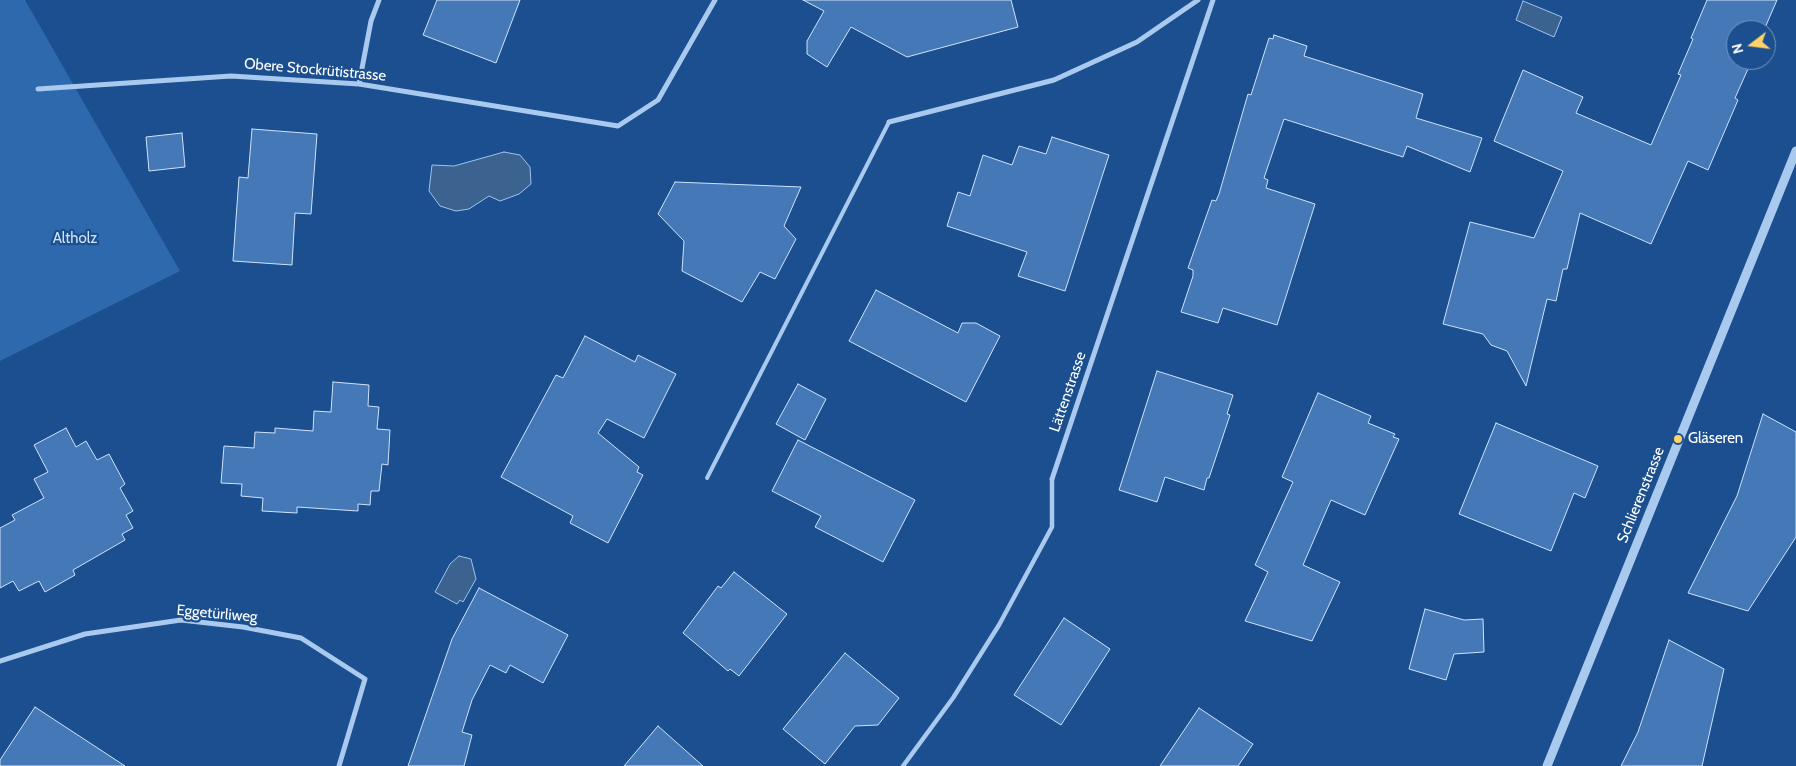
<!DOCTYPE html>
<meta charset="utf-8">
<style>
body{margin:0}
#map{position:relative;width:1796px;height:766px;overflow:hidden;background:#1b4f8f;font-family:Cabin,sans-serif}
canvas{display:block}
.north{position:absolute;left:1726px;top:20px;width:50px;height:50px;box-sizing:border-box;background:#1b4f8f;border:1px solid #7695bc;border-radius:50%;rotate:255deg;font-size:14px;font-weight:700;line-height:20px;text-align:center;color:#fff}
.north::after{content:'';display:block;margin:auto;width:18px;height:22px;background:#ffd166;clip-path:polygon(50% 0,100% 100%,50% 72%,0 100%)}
</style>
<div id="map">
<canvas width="1796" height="766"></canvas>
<div class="north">N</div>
</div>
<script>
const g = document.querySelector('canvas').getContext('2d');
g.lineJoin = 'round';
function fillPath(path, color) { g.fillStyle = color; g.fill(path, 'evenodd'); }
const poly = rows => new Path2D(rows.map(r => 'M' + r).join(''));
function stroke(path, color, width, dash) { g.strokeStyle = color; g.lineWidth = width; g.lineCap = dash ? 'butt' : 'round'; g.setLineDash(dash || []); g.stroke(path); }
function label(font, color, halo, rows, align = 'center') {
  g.font = font + ' Cabin,sans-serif'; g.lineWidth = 4.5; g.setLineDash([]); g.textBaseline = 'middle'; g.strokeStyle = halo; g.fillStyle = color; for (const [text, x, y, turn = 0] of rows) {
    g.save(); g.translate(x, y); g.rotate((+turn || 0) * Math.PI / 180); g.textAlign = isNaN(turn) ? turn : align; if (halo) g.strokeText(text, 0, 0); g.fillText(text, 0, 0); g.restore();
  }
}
fillPath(poly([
 [0,0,25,0,180,271,0,361]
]), '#2e69ad');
const water = poly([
 [1523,1,1562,17,1554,37,1516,20,1523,1],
 [504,152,520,155,530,167,531,184,519,194,500,201,489,196,469,209,456,211,440,206,429,191,432,165,454,166,504,152],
 [459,556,471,559,476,579,463,602,460,600,457,604,435,592,450,564,459,556]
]);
fillPath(water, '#3c6290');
stroke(water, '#9cc4f0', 1);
const building = poly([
 [437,0,520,0,496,63,423,35,437,0],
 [803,0,1011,0,1018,27,907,57,851,27,827,67,807,54,807,41,824,11,803,0],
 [1707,0,1777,0,1764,30,1736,30,1736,60,1752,60,1735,98,1738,100,1708,170,1688,161,1651,244,1580,213,1567,269,1563,269,1556,301,1547,299,1526,386,1507,351,1491,345,1483,334,1443,324,1470,222,1534,238,1563,171,1494,141,1523,70,1583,97,1576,113,1651,145,1681,75,1678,74,1693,39,1691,38,1707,0],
 [1274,35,1307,46,1304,56,1423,94,1416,118,1482,138,1470,172,1407,146,1403,157,1284,119,1264,178,1268,180,1266,188,1315,204,1277,325,1223,308,1218,323,1181,312,1193,276,1193,270,1188,268,1212,200,1216,201,1219,194,1248,94,1251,95,1269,38,1273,39,1274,35],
 [252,129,317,134,311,214,295,213,292,265,233,261,239,177,248,178,252,129],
 [182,133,185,167,149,171,146,137,182,133],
 [1052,137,1109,155,1065,291,1018,276,1027,252,947,226,958,192,970,196,983,155,1012,165,1019,146,1046,154,1052,137],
 [675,182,801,187,784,226,796,239,775,279,760,272,742,302,682,271,684,241,658,214,675,182],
 [876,290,958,333,962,323,976,323,1000,336,966,402,849,341,876,290],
 [585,336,635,362,638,355,676,374,644,438,607,419,598,433,639,467,637,472,643,475,608,543,570,523,573,516,501,477,556,375,563,378,585,336],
 [1157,371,1233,395,1227,414,1230,415,1209,478,1207,478,1204,490,1165,477,1157,502,1119,490,1157,371],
 [333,382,369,385,368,406,379,407,377,429,390,430,388,465,382,464,379,491,371,491,370,505,358,504,358,511,297,507,297,513,262,511,263,498,241,496,242,484,221,483,224,446,254,448,255,432,275,433,275,428,313,431,314,411,331,412,333,382],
 [798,384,826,399,805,440,776,424,798,384],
 [1318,393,1371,416,1368,423,1395,434,1393,437,1399,439,1365,515,1331,500,1303,565,1340,582,1312,641,1245,621,1268,572,1255,565,1293,482,1282,477,1318,393],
 [1763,414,1796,432,1796,537,1748,611,1688,593,1737,496,1763,414],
 [1496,423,1598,466,1585,498,1574,493,1551,551,1459,514,1496,423],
 [66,428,76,447,86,441,97,460,109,454,125,484,120,488,133,511,126,515,133,528,122,534,125,540,73,570,75,575,45,592,39,581,19,591,13,581,0,588,0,528,15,520,12,515,44,498,34,479,48,472,34,445,66,428],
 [798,440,915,500,883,562,815,527,821,516,772,491,798,440],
 [734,572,787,614,739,676,730,669,728,671,683,633,718,586,721,588,734,572],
 [479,588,568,635,543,683,510,665,506,673,490,665,472,700,462,732,472,735,464,766,408,766,452,639,479,588],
 [1425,609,1464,620,1483,619,1484,652,1454,654,1446,680,1409,669,1425,609],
 [1064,618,1110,649,1061,725,1014,695,1064,618],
 [1669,640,1724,669,1702,766,1621,766,1638,732,1669,640],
 [845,653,899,698,878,725,855,726,825,764,783,729,845,653],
 [35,707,125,766,0,766,0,760,35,707],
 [1199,708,1253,744,1238,766,1160,766,1199,708],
 [658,726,703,766,624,766,658,726]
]);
fillPath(building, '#4478b7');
stroke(building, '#cfe3fa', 1);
stroke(poly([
 [707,478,889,122]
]), '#a9c9ee', 4);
stroke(poly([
 [903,766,953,698,999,625,1052,527,1052,479]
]), '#a9c9ee', 4.5);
stroke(poly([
 [359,84,371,21,379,0],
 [38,89,231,76,359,84,618,126,658,100,715,0],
 [889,122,1054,80,1137,42,1198,0],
 [1052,479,1213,0],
 [0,661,85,634,181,620,243,627,301,638,365,679,339,766]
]), '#a9c9ee', 5);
stroke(poly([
 [1547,766,1796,151]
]), '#a9c9ee', 9);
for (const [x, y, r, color] of [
 [1678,439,5,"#ffd166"]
]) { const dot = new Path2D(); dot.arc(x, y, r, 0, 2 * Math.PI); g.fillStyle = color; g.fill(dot); stroke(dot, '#1b4f8f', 2); }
label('15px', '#fff', '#1b4f8f', [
 ["Obere Stockrütistrasse",315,70,5],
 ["Lättenstrasse",1068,392,-71],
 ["Schlierenstrasse",1641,495,-68],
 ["Eggetürliweg",217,614,5]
]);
label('15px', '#cfe3fa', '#1b4f8f', [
 ["Altholz",75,239]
]);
label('15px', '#fff', '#1b4f8f', [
 ["Gläseren",1688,439]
], 'left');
</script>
